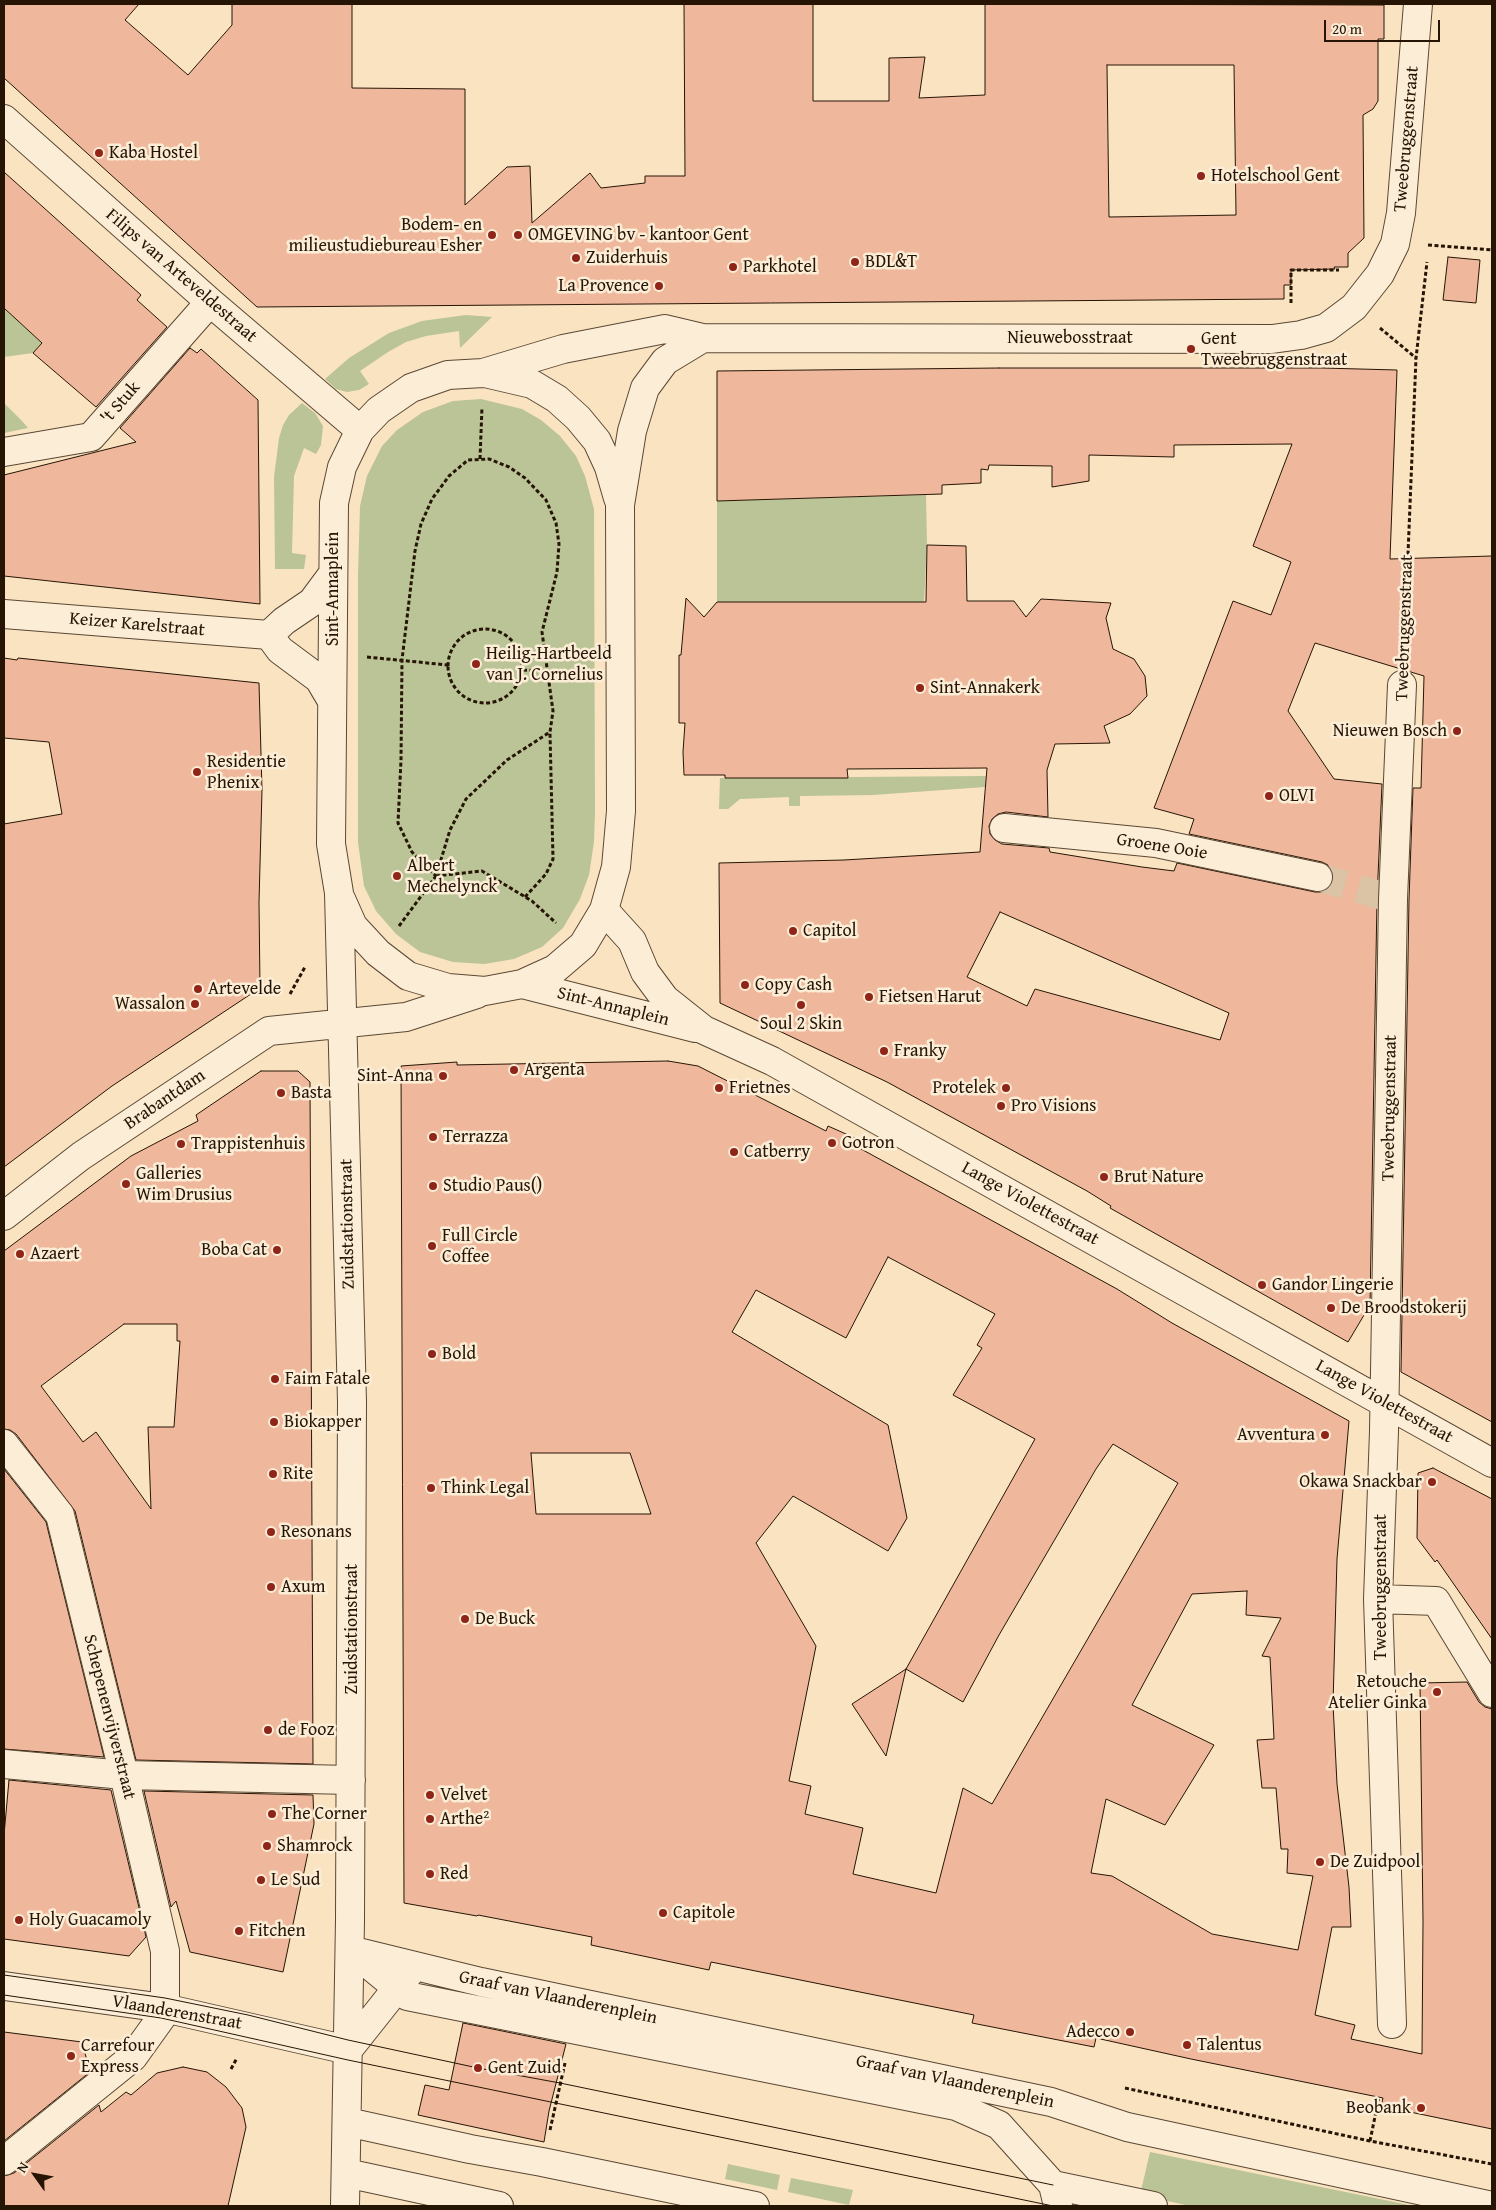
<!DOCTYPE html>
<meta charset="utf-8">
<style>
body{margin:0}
#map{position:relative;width:1496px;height:2210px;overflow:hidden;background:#fae3c1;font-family:"Gentium Book Plus",serif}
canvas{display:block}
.frame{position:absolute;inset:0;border:5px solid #261505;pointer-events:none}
.north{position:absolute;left:10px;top:2150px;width:50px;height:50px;-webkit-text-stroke:4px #fcedd7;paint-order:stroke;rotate:302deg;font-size:14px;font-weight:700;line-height:20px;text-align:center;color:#261505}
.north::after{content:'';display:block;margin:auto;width:18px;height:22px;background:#261505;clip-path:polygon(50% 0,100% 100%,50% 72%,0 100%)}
.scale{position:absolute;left:1324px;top:20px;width:116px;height:22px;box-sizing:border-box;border:2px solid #261505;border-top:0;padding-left:6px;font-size:15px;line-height:18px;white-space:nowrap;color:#261505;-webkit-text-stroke:4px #fcedd7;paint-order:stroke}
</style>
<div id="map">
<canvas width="1496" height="2210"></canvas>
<div class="frame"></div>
<div class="north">N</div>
<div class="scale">20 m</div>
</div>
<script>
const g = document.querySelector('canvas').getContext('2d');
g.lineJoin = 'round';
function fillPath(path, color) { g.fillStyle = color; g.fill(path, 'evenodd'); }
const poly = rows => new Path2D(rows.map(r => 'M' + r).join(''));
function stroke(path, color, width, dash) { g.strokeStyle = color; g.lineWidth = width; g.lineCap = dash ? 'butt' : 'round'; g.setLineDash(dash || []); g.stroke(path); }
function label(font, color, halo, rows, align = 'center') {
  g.font = font + ' "Gentium Book Plus",serif'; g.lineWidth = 5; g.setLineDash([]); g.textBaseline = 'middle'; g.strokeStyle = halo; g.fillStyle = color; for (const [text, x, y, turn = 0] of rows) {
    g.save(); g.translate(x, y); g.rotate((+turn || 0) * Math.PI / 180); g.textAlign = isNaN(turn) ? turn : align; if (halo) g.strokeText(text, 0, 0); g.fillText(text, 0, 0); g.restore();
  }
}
fillPath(poly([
 [4,308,42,343,33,353,4,357],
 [466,315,492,317,460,348,459,331,426,336,406,342,388,352,360,371,369,384,359,390,347,392,336,389,325,379,349,358,389,333,422,321],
 [481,399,522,409,541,420,560,436,576,456,585,476,594,509,595,811,594,842,589,875,580,899,563,928,542,947,514,959,484,964,453,962,420,952,396,934,376,911,364,886,358,842,358,576,360,506,367,476,382,446,397,430,423,412,453,401],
 [4,403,22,421,28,428,4,433],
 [302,403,315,413,323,426,321,445,316,454,304,448,294,476,292,553,306,555,304,569,275,569,274,477,279,438,283,425,289,415],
 [926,495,927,545,924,602,717,602,717,501],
 [986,776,985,787,873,795,800,796,800,806,789,806,789,797,740,799,728,809,719,809,720,778],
 [1150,2152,1414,2206,1190,2206,1140,2195],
 [728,2164,780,2175,777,2190,725,2179],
 [791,2178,853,2190,849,2205,788,2192]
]), '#bac496');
const building = poly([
 [4,4,139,4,125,20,188,75,232,25,232,4,352,4,352,88,465,89,465,205,507,167,530,166,532,223,590,173,601,188,645,183,645,176,685,176,684,4,813,4,813,101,889,101,889,58,925,57,919,98,985,95,985,4,1384,5,1384,39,1378,39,1378,101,1373,109,1363,115,1364,238,1348,253,1348,267,1334,267,1335,269,1291,270,1291,285,1284,285,1284,299,257,307,4,78,4,4],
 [1107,65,1234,65,1236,215,1109,217,1107,65],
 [4,172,141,295,137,300,167,327,96,407,33,353,42,343,4,308,4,172],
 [1448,257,1480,260,1476,303,1443,300,1448,257],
 [190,348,197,353,201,349,258,400,260,604,4,576,4,475,136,442,120,428,190,348],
 [999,368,1322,368,1397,370,1390,559,1492,556,1492,1422,1401,1372,1409,899,1413,788,1421,788,1424,676,1315,643,1288,711,1334,779,1382,784,1377,899,1370,1305,1348,1342,1110,1208,1111,1206,1087,1191,887,1082,720,1003,719,863,844,860,980,852,987,768,847,769,848,778,725,778,725,775,684,775,683,752,685,723,679,723,679,655,681,655,686,598,704,617,717,602,926,602,927,545,966,546,967,601,1014,601,1026,617,1041,599,1111,603,1106,618,1113,649,1134,659,1145,676,1147,696,1130,714,1104,726,1110,743,1055,744,1047,770,1048,817,1006,812,998,814,992,819,989,826,990,834,995,840,1002,844,1049,848,1050,852,1142,867,1174,871,1177,863,1315,892,1323,892,1330,887,1333,881,1333,872,1328,865,1322,862,1189,834,1194,819,1154,808,1233,601,1271,615,1291,562,1253,546,1292,444,1174,445,1174,457,1089,455,1089,481,1052,487,1052,466,989,465,988,470,981,469,981,483,942,485,942,494,717,501,717,371,999,368],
 [1000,912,1229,1013,1220,1040,1035,989,1027,1006,967,977,1000,912],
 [4,658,17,660,18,658,259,683,262,790,259,902,260,988,112,1086,4,1167,4,824,62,814,49,742,4,738,4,658],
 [668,1061,698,1066,826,1131,828,1126,855,1138,852,1144,1117,1289,1172,1323,1349,1421,1337,1559,1333,1704,1337,1784,1349,1887,1351,1927,1332,1927,1315,2015,1355,2025,1351,2039,1422,2054,1423,1921,1420,1683,1467,1682,1479,1702,1485,1707,1492,1709,1492,2129,1381,2106,1383,2098,1191,2059,1096,2038,1094,2047,972,2023,974,2015,711,1962,709,1970,591,1945,592,1937,478,1915,477,1916,404,1903,401,1066,457,1062,457,1065,668,1061],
 [888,1257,995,1314,977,1345,982,1348,953,1395,1035,1439,906,1669,963,1702,999,1635,1096,1469,1113,1444,1178,1483,992,1804,963,1788,936,1893,853,1874,863,1828,805,1814,811,1786,789,1781,816,1646,756,1543,793,1496,888,1551,907,1518,888,1425,732,1332,756,1290,846,1338,888,1257],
 [531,1453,630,1453,651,1514,536,1514,531,1453],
 [1247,1591,1246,1615,1281,1618,1262,1656,1270,1657,1274,1739,1257,1740,1262,1788,1276,1788,1281,1849,1288,1849,1287,1873,1313,1876,1298,1950,1212,1934,1112,1876,1091,1873,1106,1799,1165,1825,1214,1745,1132,1705,1192,1594,1247,1591],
 [261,1071,298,1071,310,1082,313,1764,136,1760,75,1511,16,1434,10,1430,4,1429,4,1251,131,1156,198,1121,196,1115,261,1071],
 [124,1324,177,1324,177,1341,180,1341,174,1427,148,1427,151,1509,96,1432,83,1442,41,1386,124,1324],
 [1433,1468,1492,1499,1492,1639,1437,1560,1435,1562,1417,1538,1418,1473,1433,1468],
 [4,1469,46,1522,104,1757,4,1749,4,1469],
 [906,1669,886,1756,852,1704,906,1669],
 [9,1780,111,1790,146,1937,129,1956,4,1939,4,1835,9,1780],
 [144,1791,313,1795,314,1824,283,1972,190,1952,176,1901,171,1907,144,1791],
 [463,2023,566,2044,549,2111,544,2142,418,2115,425,2085,449,2090,463,2023],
 [4,2032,82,2042,90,2072,4,2141,4,2032],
 [183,2067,207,2072,226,2087,242,2108,246,2127,228,2206,4,2206,4,2176,14,2173,99,2105,101,2112,126,2092,131,2095,157,2073,183,2067]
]);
fillPath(building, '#efb79b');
stroke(building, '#261505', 1);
stroke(poly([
 [1318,877,1393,899]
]), '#dac4a5', 28, [28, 14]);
const minor = poly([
 [4,119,210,302,360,430],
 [485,373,532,384,557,399,578,418,597,441,609,467,618,498],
 [4,452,91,437,210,302],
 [4,614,269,635,284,621,312,602,332,575],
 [269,635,280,650,319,679,332,701],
 [1004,828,1156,843,1318,877],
 [341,899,353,926,378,953,408,976,448,988,485,991,522,984,555,969,583,945,604,910,616,867,621,811,620,505,632,431,645,388,665,361,703,338],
 [604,910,632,941,645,972,665,999,704,1030,772,1061,1492,1463],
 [522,984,695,1028],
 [4,1216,81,1156,269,1031,406,1017,477,994],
 [4,1444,60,1515,124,1775,165,1951,165,1998,161,2018,133,2057,4,2161],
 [1378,1599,1436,1601,1492,1693],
 [4,1764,124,1775,351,1780],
 [350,1950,481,1982,1051,2102,1127,2127,1492,2206],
 [357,1955,407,1996,956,2106,999,2125,1053,2185,1058,2206],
 [4,1986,164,2008,348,2050],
 [1392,2024,1378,1599,1384,1431,1393,899,1402,685],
 [348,2050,409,1973],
 [347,2122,470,2149,542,2162,755,2206],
 [346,2173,499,2206],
 [1053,2185,1153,2206],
 [345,2206,350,1920,352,1402,339,893,331,844,334,503,342,467,360,430,379,410,411,388,448,375,483,373,563,349,665,329,703,338,1272,339,1301,335,1326,328,1354,307,1380,274,1395,244,1401,213,1418,4]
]);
stroke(minor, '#5b4834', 30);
stroke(poly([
 [1428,245,1492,250],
 [1291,303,1291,270,1339,270],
 [1380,328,1416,358],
 [480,459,482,407],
 '448 666a37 37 0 1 1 74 0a37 37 0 1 1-74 0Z',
 [1404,652,1416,358,1427,262],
 [367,657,448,665],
 [523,670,587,673],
 [436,876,482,871,532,901,556,923],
 [525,897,546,874,553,859,550,733],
 [399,926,436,876,450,830,466,799,507,760,550,732,553,711,542,632,557,572,559,544,556,523,546,500,525,478,509,467,489,459,468,460,449,476,432,499,421,524,415,551,402,660,401,760,398,823,412,852,436,876],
 [290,994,305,967],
 [231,2069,237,2058],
 [1125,2088,1370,2141,1492,2164],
 [550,2130,565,2063],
 [1370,2141,1379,2097]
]), '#261505', 3, [4, 2.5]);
stroke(minor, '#fcedd7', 28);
stroke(poly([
 [4,1975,165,1998,248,2015,348,2040,478,2068,560,2083,1053,2185],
 [4,1995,161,2018,348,2060,1053,2206]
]), '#261505', 1);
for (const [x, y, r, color] of [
 [99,153,5,"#8f2418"],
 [1201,176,5,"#8f2418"],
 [492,235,5,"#8f2418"],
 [518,235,5,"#8f2418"],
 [576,258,5,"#8f2418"],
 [855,262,5,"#8f2418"],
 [733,267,5,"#8f2418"],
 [659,286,5,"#8f2418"],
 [1191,349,5,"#8f2418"],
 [476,664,5,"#8f2418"],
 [920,688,5,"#8f2418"],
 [1457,731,5,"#8f2418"],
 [197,772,5,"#8f2418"],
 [1269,796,5,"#8f2418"],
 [397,876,5,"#8f2418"],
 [793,931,5,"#8f2418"],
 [745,985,5,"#8f2418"],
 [198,989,5,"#8f2418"],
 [869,997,5,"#8f2418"],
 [195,1004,5,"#8f2418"],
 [801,1005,5,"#8f2418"],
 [884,1051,5,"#8f2418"],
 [514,1070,5,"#8f2418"],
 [443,1076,5,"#8f2418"],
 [719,1088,5,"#8f2418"],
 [1006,1088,5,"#8f2418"],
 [281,1093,5,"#8f2418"],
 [1001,1106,5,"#8f2418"],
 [433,1137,5,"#8f2418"],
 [832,1143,5,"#8f2418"],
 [181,1144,5,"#8f2418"],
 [734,1152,5,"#8f2418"],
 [1104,1177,5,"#8f2418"],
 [126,1184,5,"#8f2418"],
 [433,1186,5,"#8f2418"],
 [432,1246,5,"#8f2418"],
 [277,1250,5,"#8f2418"],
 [20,1254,5,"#8f2418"],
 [1262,1285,5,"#8f2418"],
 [1331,1308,5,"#8f2418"],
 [432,1354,5,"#8f2418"],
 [275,1379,5,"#8f2418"],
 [274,1422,5,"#8f2418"],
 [1325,1435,5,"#8f2418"],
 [273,1474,5,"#8f2418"],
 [1432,1482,5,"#8f2418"],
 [431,1488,5,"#8f2418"],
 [271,1532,5,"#8f2418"],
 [271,1587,5,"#8f2418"],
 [465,1619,5,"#8f2418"],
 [1437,1692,5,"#8f2418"],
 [268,1730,5,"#8f2418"],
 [430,1795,5,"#8f2418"],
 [272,1814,5,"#8f2418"],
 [430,1819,5,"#8f2418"],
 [267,1846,5,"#8f2418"],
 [1320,1862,5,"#8f2418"],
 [430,1874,5,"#8f2418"],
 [261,1880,5,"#8f2418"],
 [663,1913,5,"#8f2418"],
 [19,1920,5,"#8f2418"],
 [239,1931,5,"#8f2418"],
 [1130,2032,5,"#8f2418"],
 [1187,2045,5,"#8f2418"],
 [71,2056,5,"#8f2418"],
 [478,2068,5,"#8f2418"],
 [1421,2108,5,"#8f2418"]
]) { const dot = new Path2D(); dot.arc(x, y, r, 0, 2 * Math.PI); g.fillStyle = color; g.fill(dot); stroke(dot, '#fcedd7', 2); }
label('18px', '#261505', '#fcedd7', [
 ["Tweebruggenstraat",1407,139,-85],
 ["Filips van Arteveldestraat",181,276,41],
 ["Nieuwebosstraat",1070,338],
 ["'t Stuk",121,403,-49],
 ["Sint-Annaplein",333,589,-90],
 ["Keizer Karelstraat",137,625,5],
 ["Tweebruggenstraat",1405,628,-88],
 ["Groene Ooie",1162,847,9],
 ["Sint-Annaplein",613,1007,14],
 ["Brabantdam",165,1100,-34],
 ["Tweebruggenstraat",1390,1108,-89],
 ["Lange Violettestraat",1030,1204,29],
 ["Zuidstationstraat",348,1224,-91],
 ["Lange Violettestraat",1384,1402,29],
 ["Tweebruggenstraat",1381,1587,-90],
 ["Zuidstationstraat",352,1629,-90],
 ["Schepenenvijverstraat",109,1717,76],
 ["Graaf van Vlaanderenplein",558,1998,12],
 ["Vlaanderenstraat",177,2013,10],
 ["Graaf van Vlaanderenplein",955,2082,12]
]);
label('18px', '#261505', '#fcedd7', [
 ["Kaba Hostel",109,153],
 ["Hotelschool Gent",1211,176],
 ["Bodem- en",482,225,"right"],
 ["milieustudiebureau Esher",482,246,"right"],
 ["OMGEVING bv - kantoor Gent",528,235],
 ["Zuiderhuis",586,258],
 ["BDL&T",865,262],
 ["Parkhotel",743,267],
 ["La Provence",649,286,"right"],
 ["Gent",1201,339],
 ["Tweebruggenstraat",1201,360],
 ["Heilig-Hartbeeld",486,654],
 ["van J. Cornelius",486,675],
 ["Sint-Annakerk",930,688],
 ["Nieuwen Bosch",1447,731,"right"],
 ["Residentie",207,762],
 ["Phenix",207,783],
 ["OLVI",1279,796],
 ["Albert",407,866],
 ["Mechelynck",407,887],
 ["Capitol",803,931],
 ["Copy Cash",755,985],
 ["Artevelde",208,989],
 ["Fietsen Harut",879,997],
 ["Wassalon",185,1004,"right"],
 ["Soul 2 Skin",801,1024,"center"],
 ["Franky",894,1051],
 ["Argenta",524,1070],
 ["Sint-Anna",433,1076,"right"],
 ["Frietnes",729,1088],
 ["Protelek",996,1088,"right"],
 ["Basta",291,1093],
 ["Pro Visions",1011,1106],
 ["Terrazza",443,1137],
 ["Gotron",842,1143],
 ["Trappistenhuis",191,1144],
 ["Catberry",744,1152],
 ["Galleries",136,1174],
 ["Wim Drusius",136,1195],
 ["Brut Nature",1114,1177],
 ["Studio Paus()",443,1186],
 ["Full Circle",442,1236],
 ["Coffee",442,1257],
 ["Boba Cat",267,1250,"right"],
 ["Azaert",30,1254],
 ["Gandor Lingerie",1272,1285],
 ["De Broodstokerij",1341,1308],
 ["Bold",442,1354],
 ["Faim Fatale",285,1379],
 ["Biokapper",284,1422],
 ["Avventura",1315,1435,"right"],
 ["Rite",283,1474],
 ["Okawa Snackbar",1422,1482,"right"],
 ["Think Legal",441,1488],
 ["Resonans",281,1532],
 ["Axum",281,1587],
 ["De Buck",475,1619],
 ["Retouche",1427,1682,"right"],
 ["Atelier Ginka",1427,1703,"right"],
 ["de Fooz",278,1730],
 ["Velvet",440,1795],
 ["The Corner",282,1814],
 ["Arthe²",440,1819],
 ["Shamrock",277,1846],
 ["De Zuidpool",1330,1862],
 ["Red",440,1874],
 ["Le Sud",271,1880],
 ["Capitole",673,1913],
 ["Holy Guacamoly",29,1920],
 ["Fitchen",249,1931],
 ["Adecco",1120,2032,"right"],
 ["Talentus",1197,2045],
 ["Carrefour",81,2046],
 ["Express",81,2067],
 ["Gent Zuid",488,2068],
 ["Beobank",1411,2108,"right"]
], 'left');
</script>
